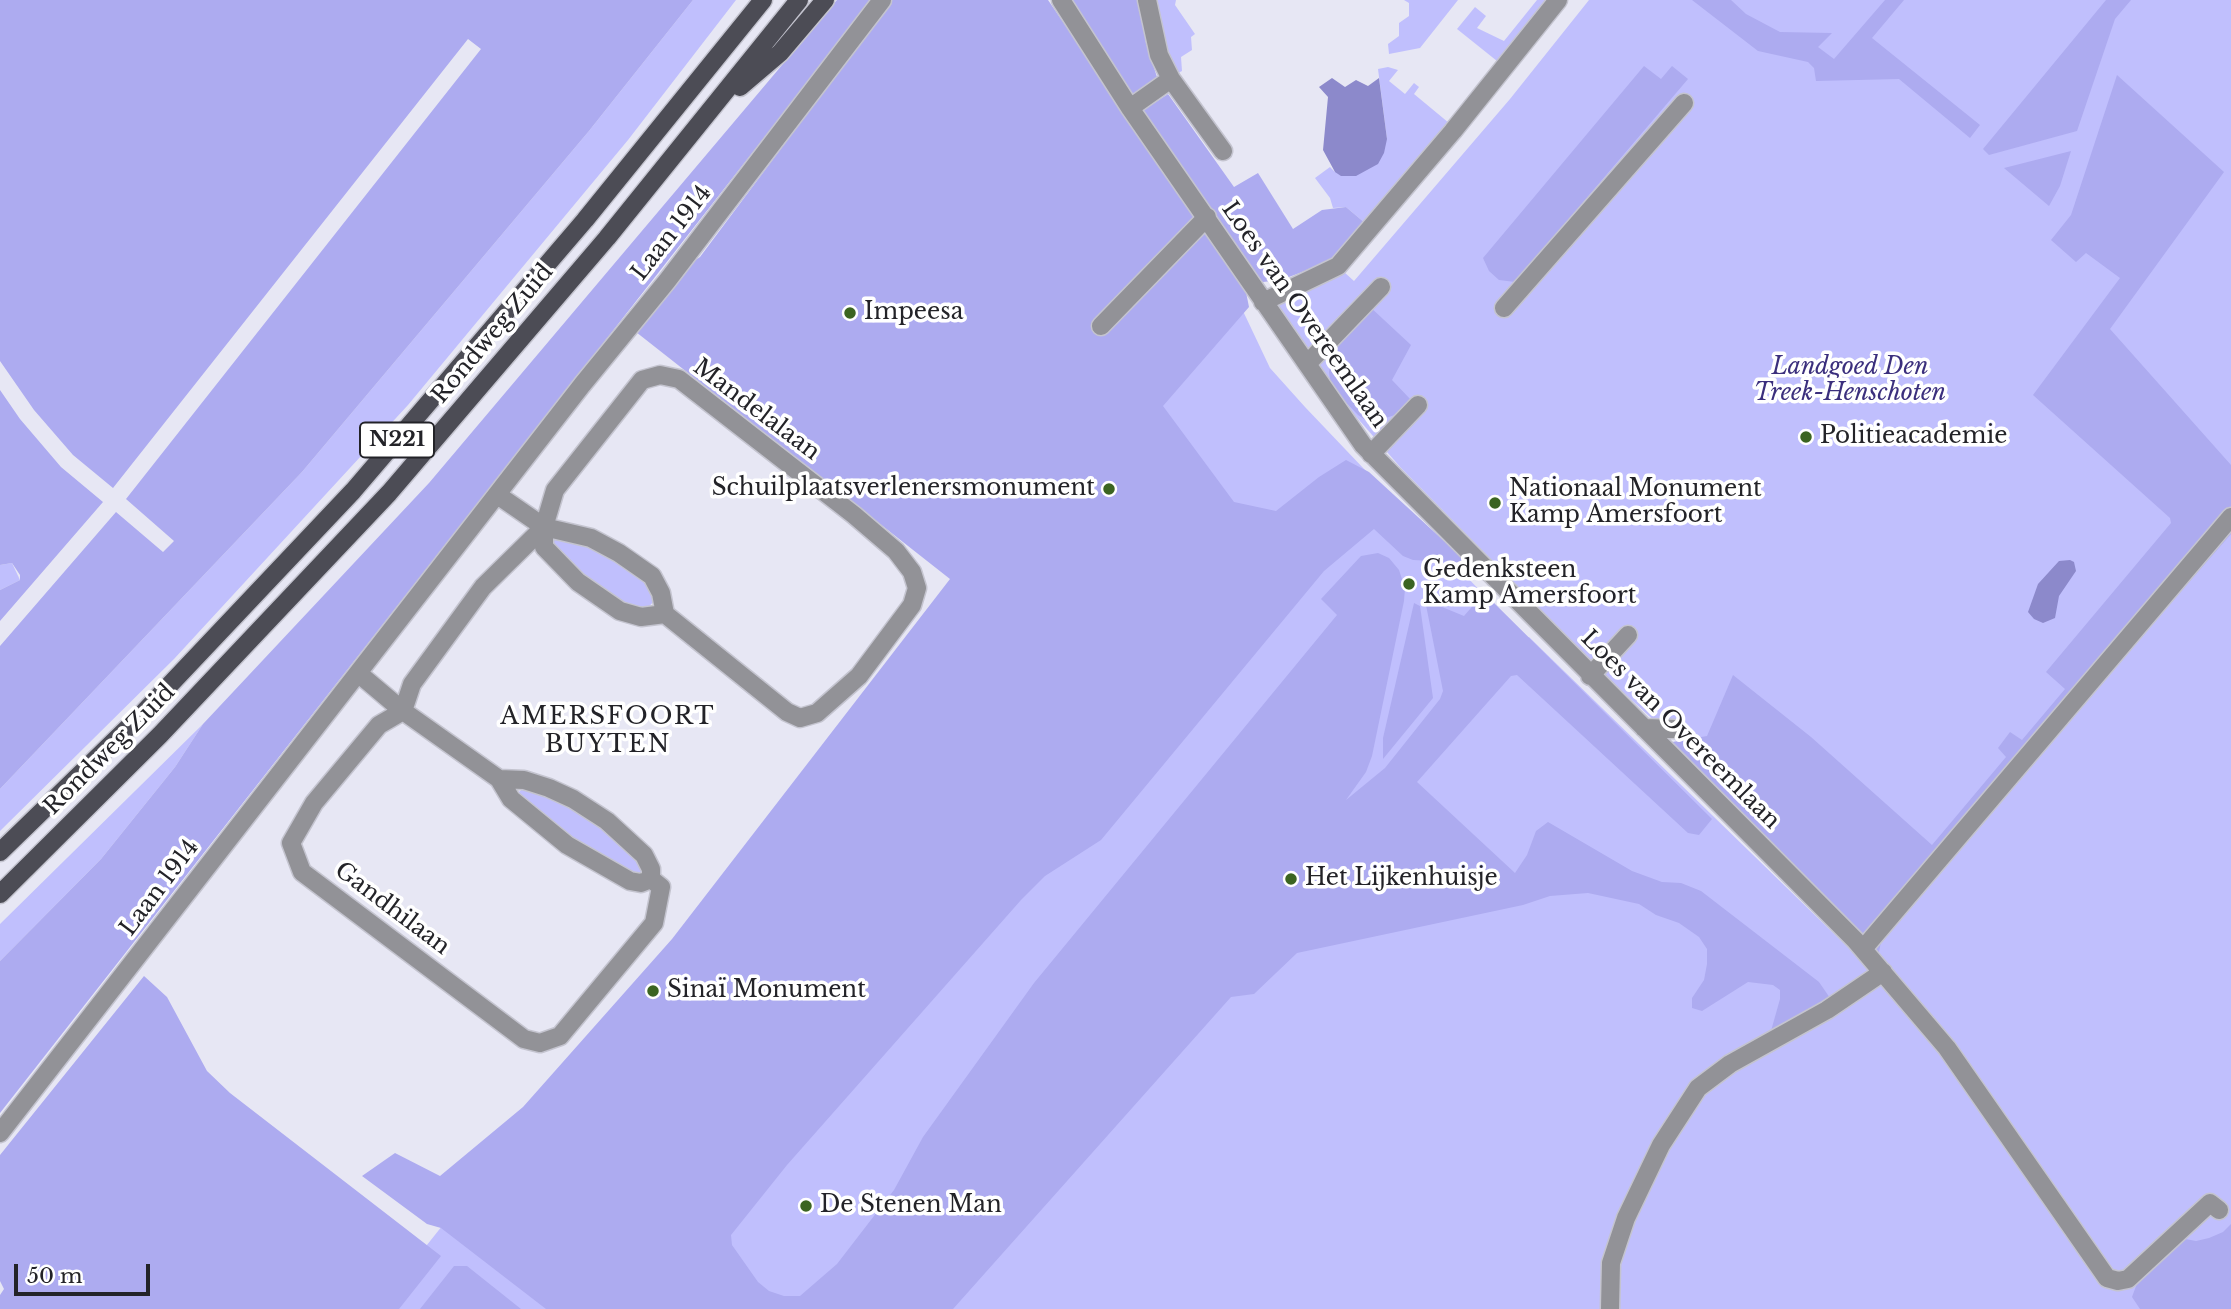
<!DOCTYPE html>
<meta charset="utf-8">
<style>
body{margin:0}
#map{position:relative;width:2231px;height:1309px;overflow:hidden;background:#e7e7f4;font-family:"Libre Baskerville",serif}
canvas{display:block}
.scale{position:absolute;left:14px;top:1264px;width:136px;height:32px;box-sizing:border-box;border:4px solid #232328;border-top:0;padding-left:9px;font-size:21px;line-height:24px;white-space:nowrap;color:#232328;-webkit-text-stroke:5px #fff;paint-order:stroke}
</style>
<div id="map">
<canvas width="2231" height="1309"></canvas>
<div class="scale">50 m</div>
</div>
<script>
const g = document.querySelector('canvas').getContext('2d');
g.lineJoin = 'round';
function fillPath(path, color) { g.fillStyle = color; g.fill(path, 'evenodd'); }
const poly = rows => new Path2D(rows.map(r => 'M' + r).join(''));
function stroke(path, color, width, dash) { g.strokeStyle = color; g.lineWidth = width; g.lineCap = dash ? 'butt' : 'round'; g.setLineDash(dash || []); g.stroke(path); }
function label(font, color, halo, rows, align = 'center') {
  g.font = font + ' "Libre Baskerville",serif'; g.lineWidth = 7; g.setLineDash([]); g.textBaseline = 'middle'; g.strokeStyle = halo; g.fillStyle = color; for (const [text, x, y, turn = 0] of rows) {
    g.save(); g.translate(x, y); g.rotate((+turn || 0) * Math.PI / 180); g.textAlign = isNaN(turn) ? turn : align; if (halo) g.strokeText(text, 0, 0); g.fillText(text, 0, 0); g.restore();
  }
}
fillPath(poly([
 [693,0,736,0,628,140,408,405,174,659,0,831,0,789,302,472,589,131],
 [1152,0,1176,0,1175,5,1195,34,1191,37,1192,50,1181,57,1182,71,1176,74,1163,47],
 [1404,0,1458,0,1420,48,1389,54,1388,44,1399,36,1399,23,1409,16,1409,3],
 [1537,0,1546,0,1497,61,1457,29,1475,7,1486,16,1477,28,1504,41],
 [1589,0,2231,0,2231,1309,376,1309,493,1162,1233,290,1270,368,1305,407,1526,639,1529,637,1859,958,1723,784,1612,682,1401,468,1296,348,1277,307,1285,298,1303,293,1344,272,1354,281,1510,99],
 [1388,67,1398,70,1389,81,1405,94,1414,83,1419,87,1414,94,1449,123,1365,223,1346,207,1333,208,1330,198,1315,178,1330,167,1335,172,1387,139,1378,69],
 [548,535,580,541,629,565,654,590,654,601,645,611,633,610,602,592,558,553],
 [12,563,20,580,0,590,0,565],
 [203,724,175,767,101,859,0,961,0,924],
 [524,788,572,806,633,849,646,872,637,876,572,842,516,794]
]), '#c0bffd');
fillPath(poly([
 [0,0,693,0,589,131,302,472,0,789,0,646,116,512,163,552,174,541,126,499,481,49,468,39,113,488,73,455,34,410,0,361],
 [837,0,872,0,0,1113,0,961,101,859,175,767,203,724,429,483],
 [892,0,1048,0,1245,287,1249,307,1163,406,1234,502,1276,511,1319,477,1346,460,1369,472,1468,563,1413,560,1403,556,1374,529,1324,571,1101,840,1045,876,1021,900,787,1165,731,1235,732,1245,758,1282,769,1291,784,1296,800,1296,837,1264,894,1190,923,1137,1034,983,1337,615,1321,599,1361,556,1378,553,1389,558,1399,570,1405,588,1404,601,1372,756,1366,772,1346,800,1385,768,1440,699,1443,691,1425,600,1464,616,1477,601,1489,598,1712,819,1699,835,1688,833,1517,675,1511,676,1417,782,1515,873,1527,855,1536,831,1548,822,1632,871,1662,882,1681,883,1701,891,1819,982,1830,998,1769,1038,1780,999,1780,990,1773,985,1748,982,1702,1011,1692,1008,1692,998,1704,980,1707,964,1707,949,1699,937,1679,923,1656,915,1639,904,1588,893,1550,896,1523,905,1297,953,1254,994,1231,997,953,1309,546,1309,441,1228,427,1224,362,1176,395,1153,440,1176,523,1107,672,939,950,579,636,332,686,266,700,257],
 [1068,0,1139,0,1146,43,1157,77,1141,92,1130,94],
 [1692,0,1731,0,1746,14,1780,32,1832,33,1818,47,1834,59,1885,0,1904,0,1872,38,1980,125,1970,138,1899,79,1816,81,1814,68,1808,62,1758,51],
 [2106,0,2131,0,2115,19,2077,131,1989,155,1983,149],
 [1644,66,1661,79,1672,66,1688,79,1515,282,1499,280,1489,271,1483,258],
 [2117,75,2224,172,2110,329,2231,465,2231,534,1919,892,1881,942,1878,957,1661,744,1707,736,1733,675,1811,737,1932,845,2006,757,1998,748,2010,732,2022,740,2065,689,2046,672,2171,523,2170,518,2033,395,2120,278,2086,253,2076,262,2051,240,2071,215],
 [1168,94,1234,187,1258,173,1293,229,1322,210,1346,207,1365,223,1334,260,1281,280,1263,282,1253,276,1142,111],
 [2071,151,2060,186,2049,206,2004,168],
 [1369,306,1411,345,1392,380,1411,400,1395,415,1370,423,1358,415,1331,387,1329,372,1332,354,1341,337],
 [0,390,20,419,61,467,103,502,0,621,0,590,20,580,20,575,12,563,0,565],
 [1414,603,1420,606,1433,698,1383,759,1383,738],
 [144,976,167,997,207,1071,230,1093,441,1256,399,1309,0,1309,0,1295,4,1289,0,1281,0,1155],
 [2231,1224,2231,1309,2140,1309,2132,1297,2139,1278,2180,1238,2196,1241,2209,1238,2223,1232],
 [454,1266,467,1266,521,1309,420,1309]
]), '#adabf0');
fillPath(poly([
 [1332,78,1345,87,1356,80,1368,86,1379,78,1387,139,1384,153,1378,164,1356,176,1341,176,1335,172,1323,150,1328,97,1319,87],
 [2070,560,2074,562,2076,571,2059,596,2055,618,2043,623,2034,619,2028,612,2038,584,2059,561]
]), '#8c89cb');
const minor = poly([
 [1061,0,1130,108,1363,445,1855,940,1947,1048,2107,1278,2118,1281,2128,1279,2210,1203,2219,1210],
 [1147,0,1159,55,1171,79,1223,151],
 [1130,108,1171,79],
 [1263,302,1338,266,1453,131,1558,0],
 [1504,308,1684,103],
 [1101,326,1207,217],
 [1307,364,1381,287],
 [1371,454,1418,405],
 [499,496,544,527,591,538,619,553,652,576,661,593,665,614,641,617,620,611,578,582,544,547,544,527,555,490,642,380,660,375,679,379,854,515,896,551,912,572,917,588,912,605,859,676,817,713,800,718,787,712,665,614],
 [358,673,403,711,412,684,483,587,544,527],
 [1590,676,1628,635],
 [1644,728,1674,729],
 [499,779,403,711,379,725,314,803,291,843,302,872,524,1039,540,1043,560,1036,654,923,661,887,651,879,651,869,644,855,607,821,573,799,549,788,524,780,499,779,511,799,567,845,630,881,641,883,651,879],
 [1863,949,2231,517],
 [0,1133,582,385,667,281,882,0],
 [1610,1309,1611,1263,1626,1218,1661,1145,1698,1088,1730,1064,1827,1010,1883,972]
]);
const major = poly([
 [740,87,780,53,825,0],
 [0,852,144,712,353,491,585,220,763,0],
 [0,894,160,735,389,493,607,238,799,0]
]);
stroke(minor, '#c4c4cf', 21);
stroke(major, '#c4c4cf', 21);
stroke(minor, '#929297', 18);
stroke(major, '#4c4c55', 18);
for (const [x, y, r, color] of [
 [850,313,7,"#3b6421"],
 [1806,437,7,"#3b6421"],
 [1109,489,7,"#3b6421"],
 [1495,503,7,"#3b6421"],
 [1409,584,7,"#3b6421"],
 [1291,879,7,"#3b6421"],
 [653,991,7,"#3b6421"],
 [806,1206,7,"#3b6421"]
]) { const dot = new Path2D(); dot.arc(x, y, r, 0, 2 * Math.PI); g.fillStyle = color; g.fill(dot); stroke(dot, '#fff', 2.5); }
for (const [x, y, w] of [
 [397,440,74]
]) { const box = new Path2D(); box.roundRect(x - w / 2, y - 17.5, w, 35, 5); g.fillStyle = '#fff'; g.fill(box); stroke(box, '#232328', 2); }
label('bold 21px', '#232328', null, [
 ["N221",397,440]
]);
label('23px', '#232328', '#fff', [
 ["Laan 1914",672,233,-52],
 ["Loes van Overeemlaan",1304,315,55],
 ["Rondweg Zuid",493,334,-50],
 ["Mandelalaan",756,410,37],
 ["Loes van Overeemlaan",1680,730,45],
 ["Rondweg Zuid",110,750,-45],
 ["Laan 1914",160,888,-53],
 ["Gandhilaan",392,909,37]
]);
label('23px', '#232328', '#fff', [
 ["Impeesa",864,313],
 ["Politieacademie",1820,437],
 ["Schuilplaatsverlenersmonument",1095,489,"right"],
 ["Nationaal Monument",1509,490],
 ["Kamp Amersfoort",1509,516],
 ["Gedenksteen",1423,571],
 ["Kamp Amersfoort",1423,597],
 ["Het Lijkenhuisje",1305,879],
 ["Sinaï Monument",667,991],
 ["De Stenen Man",820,1206]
], 'left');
label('italic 23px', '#3b2f7d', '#fff', [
 ["Landgoed Den",1850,368],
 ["Treek-Henschoten",1850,394]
]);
g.letterSpacing = '2px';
label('24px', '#232328', '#fff', [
 ["AMERSFOORT",608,717],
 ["BUYTEN",608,745]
]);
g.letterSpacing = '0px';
</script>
